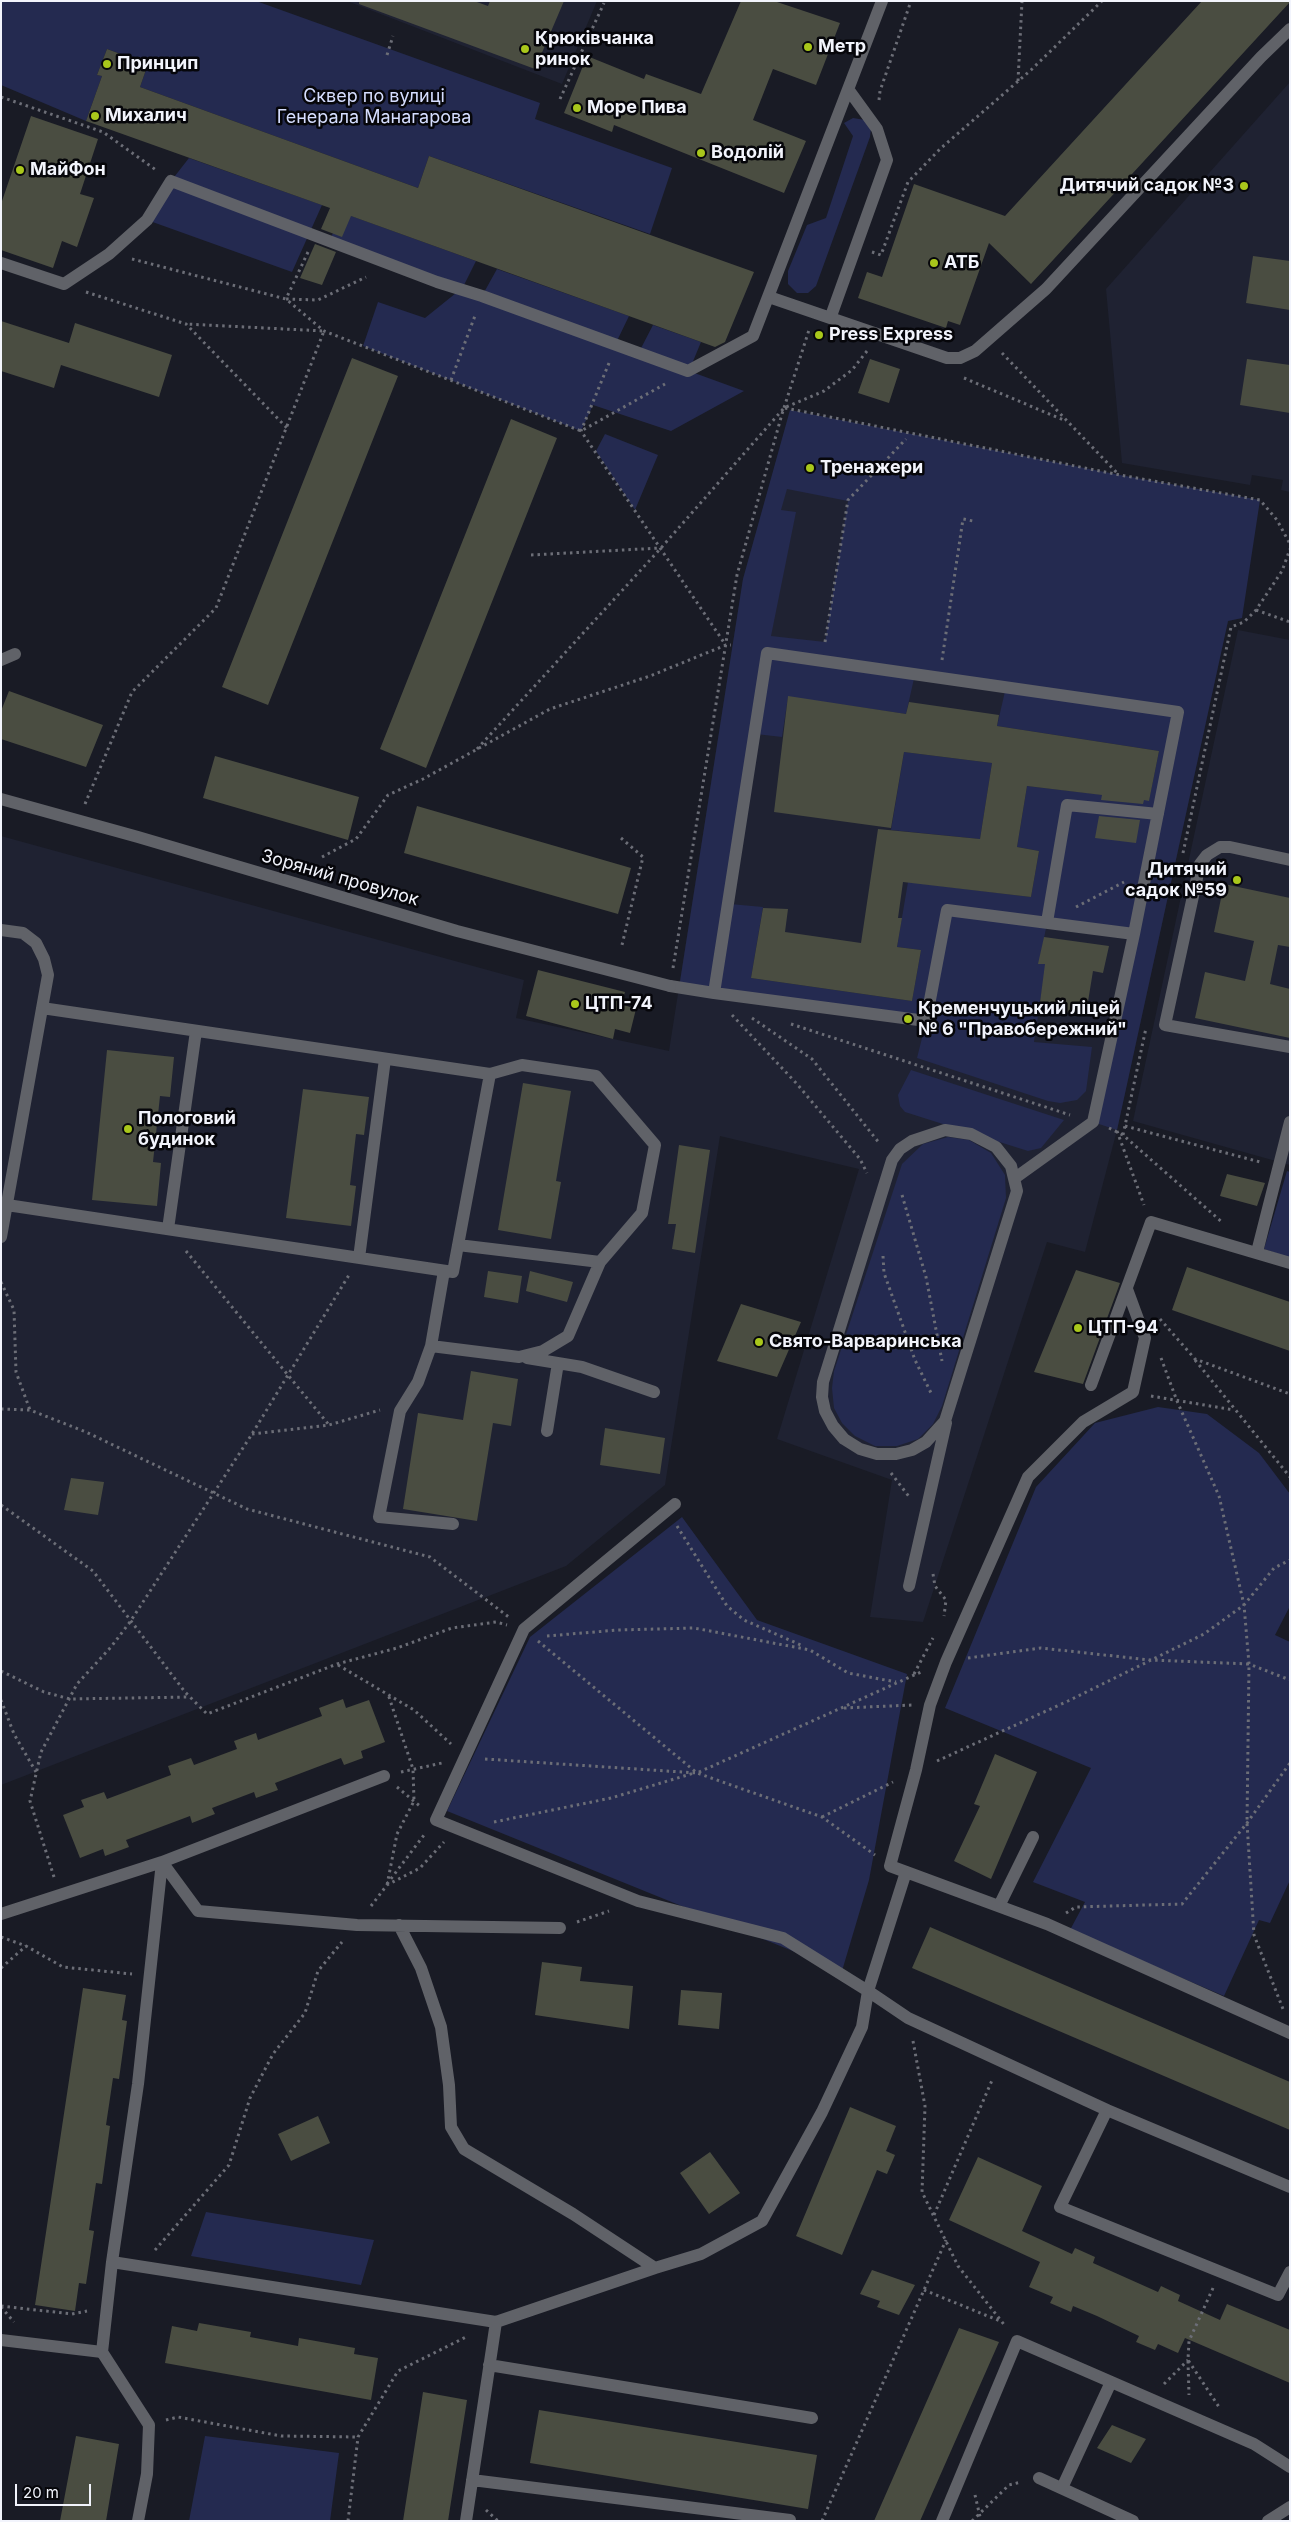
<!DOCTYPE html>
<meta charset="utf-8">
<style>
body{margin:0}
#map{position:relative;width:1291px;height:2522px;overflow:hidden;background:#191b25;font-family:Inter,sans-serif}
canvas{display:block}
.frame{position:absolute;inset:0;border:2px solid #f2f4fc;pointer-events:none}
.scale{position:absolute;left:15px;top:2484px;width:76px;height:22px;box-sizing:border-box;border:2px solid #f2f4fc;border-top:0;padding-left:6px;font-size:15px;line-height:18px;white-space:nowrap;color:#f2f4fc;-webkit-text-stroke:4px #06060a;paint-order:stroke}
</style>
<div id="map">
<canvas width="1291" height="2522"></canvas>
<div class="frame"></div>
<div class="scale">20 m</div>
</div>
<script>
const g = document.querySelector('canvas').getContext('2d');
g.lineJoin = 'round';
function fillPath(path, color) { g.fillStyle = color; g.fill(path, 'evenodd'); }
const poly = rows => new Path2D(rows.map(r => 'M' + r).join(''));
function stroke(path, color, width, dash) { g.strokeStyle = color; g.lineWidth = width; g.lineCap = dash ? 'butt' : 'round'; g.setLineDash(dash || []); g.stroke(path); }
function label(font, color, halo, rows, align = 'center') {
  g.font = font + ' Inter,sans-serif'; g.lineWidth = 5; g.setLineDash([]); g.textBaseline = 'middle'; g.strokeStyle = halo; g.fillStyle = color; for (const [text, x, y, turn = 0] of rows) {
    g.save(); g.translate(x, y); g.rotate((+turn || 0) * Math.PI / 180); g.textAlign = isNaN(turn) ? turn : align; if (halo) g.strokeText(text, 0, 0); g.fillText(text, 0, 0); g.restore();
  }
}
fillPath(poly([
 [347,1,597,1,562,84],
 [1290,82,1290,492,1281,490,1283,480,1252,475,1250,485,1122,463,1106,289],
 [789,415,1242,618,1228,621,1117,1130,1085,1252,1047,1242,923,1622,870,1617,892,1480,777,1439,859,1169,720,1136,665,1485,566,1566,1,1785,1,836,524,980,516,1018,669,1051,743,579],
 [1238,630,1290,640,1290,1165,1133,1121]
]), '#1f2232');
fillPath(poly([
 [1,1,256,1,540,103,535,119,672,168,650,234,429,156,418,188,140,87,148,64,107,49,97,75,102,76,86,121,1,85],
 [853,118,865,120,871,128,870,137,816,286,808,293,797,293,788,284,788,271,807,225,826,218,853,136,844,123],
 [189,158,322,205,292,272,147,220,171,181],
 [343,213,476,261,462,289,482,296,497,269,629,316,615,345,638,354,653,325,701,342,689,371,744,391,671,431,593,405,581,431,363,346,378,302,425,318,461,289,329,241],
 [790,410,1120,475,1260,500,1242,618,1228,621,1117,1130,1093,1122,1133,934,1047,923,1039,963,1046,964,1034,1042,1092,1047,1086,1091,1077,1100,1060,1103,1048,1101,917,1058,926,1022,679,988,743,579],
 [787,489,848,501,825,642,771,636,796,512,781,510],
 [915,674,1006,687,997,726,1159,751,1149,800,1027,786,1017,847,1039,851,1031,897,908,882,897,947,921,950,912,1001,751,978,763,907,730,904,756,734,782,737,788,697,906,714],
 [605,434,658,455,635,510,596,451],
 [904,752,992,763,980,839,891,830],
 [911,1070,1064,1120,1041,1148,1028,1151,905,1112,900,1106,898,1095],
 [948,1137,969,1140,991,1153,1005,1175,1006,1198,942,1406,933,1424,918,1439,897,1446,875,1446,855,1436,842,1423,834,1408,832,1388,834,1371,902,1164,923,1144],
 [1287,1171,1290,1172,1290,1258,1264,1249],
 [1158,1407,1207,1414,1259,1453,1290,1494,1290,1606,1275,1635,1290,1642,1290,1880,1270,1923,1259,1920,1224,1996,1070,1930,1085,1902,1033,1882,1091,1768,945,1708,1036,1487,1095,1423],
 [682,1517,757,1620,907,1674,869,1880,842,1971,447,1811,530,1637],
 [206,2212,374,2240,361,2285,191,2256],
 [205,2436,339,2453,330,2521,189,2521]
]), '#242a50');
fillPath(poly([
 [359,1,474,1,488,6,490,1,564,1,535,69,359,4],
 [741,1,774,1,840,23,816,85,773,69,753,120,806,141,784,193,614,125,612,132,564,113,587,56,644,79,646,74,701,94],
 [1202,1,1290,2,1031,284,989,243,960,325,948,321,946,328,858,298,867,272,882,277,914,184,1005,216],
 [107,49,148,64,140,87,418,188,429,156,754,272,725,342,715,347,351,216,342,237,321,229,330,208,86,121,102,76,97,75],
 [31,116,98,139,80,194,94,198,77,247,62,241,53,268,1,250,1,204],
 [315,244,336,252,322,285,300,278],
 [1253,256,1290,261,1290,310,1246,303],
 [1,321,69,343,75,323,172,355,159,397,61,365,54,388,1,371],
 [352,358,398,376,268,705,222,687],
 [870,359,900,369,889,403,858,393],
 [1247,359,1290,365,1290,413,1240,405],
 [511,419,557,438,426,768,380,749],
 [9,691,103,725,86,767,1,739,1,711],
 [788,696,906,714,909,702,999,715,997,726,1159,751,1149,801,1144,800,1143,804,1101,800,1102,795,1027,786,1017,847,1039,851,1031,897,903,882,898,918,902,918,897,947,921,950,912,1001,751,978,763,908,788,909,785,932,861,943,878,829,980,839,992,763,904,752,891,828,774,812],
 [215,756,359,797,348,840,203,798],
 [417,806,631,868,618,914,404,853],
 [1099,816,1140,820,1136,843,1095,838],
 [1224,884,1290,898,1290,947,1278,945,1270,984,1290,989,1290,1038,1195,1018,1205,972,1245,981,1254,941,1214,932],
 [1044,937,1109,946,1103,973,1093,971,1086,1014,1039,1010,1045,964,1038,964],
 [538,970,625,992,621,1004,636,1009,630,1033,615,1029,613,1039,526,1016],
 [107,1050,174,1057,170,1097,160,1096,153,1162,161,1163,157,1206,92,1200],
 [523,1083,571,1091,556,1181,561,1182,551,1239,498,1230],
 [303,1089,369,1097,364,1135,356,1134,350,1185,356,1186,351,1226,286,1218],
 [679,1145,710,1150,695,1253,672,1249,676,1224,668,1224],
 [1227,1174,1265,1183,1257,1206,1220,1196],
 [1187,1267,1290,1302,1290,1351,1172,1310],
 [1076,1270,1120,1283,1083,1384,1034,1372],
 [488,1271,522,1276,518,1303,484,1297],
 [530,1271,573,1282,567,1302,526,1291],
 [741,1304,801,1322,777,1377,717,1361],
 [471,1371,518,1379,511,1426,493,1423,477,1521,403,1509,418,1413,463,1420],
 [605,1428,665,1438,660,1474,600,1465],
 [71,1478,104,1482,98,1515,64,1510],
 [343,1699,346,1708,369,1700,385,1742,361,1751,363,1758,344,1765,341,1758,275,1783,278,1790,256,1798,254,1792,212,1808,215,1814,192,1823,190,1816,126,1840,129,1847,105,1856,103,1849,80,1858,63,1815,84,1807,81,1800,104,1792,107,1799,171,1775,168,1766,191,1758,194,1765,237,1749,234,1741,256,1733,258,1740,322,1716,319,1708],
 [995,1754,1037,1772,991,1879,954,1861,980,1806,974,1804],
 [930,1927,1290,2082,1290,2130,912,1968],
 [542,1962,582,1967,580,1981,633,1986,629,2029,535,2015],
 [83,1988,126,1995,122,2020,127,2021,119,2079,113,2078,106,2125,110,2126,102,2184,96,2183,89,2230,94,2231,86,2284,79,2283,75,2311,35,2305],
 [681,1990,722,1993,719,2029,678,2025],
 [850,2107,896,2126,886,2151,895,2155,887,2174,877,2170,842,2255,796,2236],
 [318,2116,330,2143,291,2161,278,2134],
 [710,2152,740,2193,709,2214,680,2173],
 [978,2157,1042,2186,1022,2231,1072,2254,1075,2248,1095,2257,1093,2263,1158,2292,1161,2286,1180,2295,1178,2301,1220,2320,1227,2304,1290,2330,1290,2383,1185,2338,1178,2353,1158,2344,1155,2350,1136,2342,1139,2336,1097,2316,1073,2306,1071,2312,1050,2303,1053,2297,1029,2287,1040,2262,949,2220],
 [872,2270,915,2285,899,2315,877,2307,880,2301,860,2294],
 [199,2323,251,2332,250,2337,298,2346,299,2338,355,2348,354,2354,378,2358,371,2400,165,2363,172,2326,197,2331],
 [959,2328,999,2342,920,2521,874,2521],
 [423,2392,467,2400,448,2521,403,2521],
 [539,2410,817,2455,808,2509,530,2463],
 [1112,2425,1146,2439,1131,2463,1097,2448],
 [76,2436,119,2444,106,2521,60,2521]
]), '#4a4d41');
stroke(poly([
 [387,55,393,36],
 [1018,81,1022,1],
 [1,97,103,132,156,170],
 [560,99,604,3],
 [879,100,880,91,911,1],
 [308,252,286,299,318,300,366,277],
 [872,252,881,255,908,182,940,149,1031,70,1102,1],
 [132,259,286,299,324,331,581,431,665,384],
 [86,292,186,324,287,428],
 [1002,353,1119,475],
 [609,363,581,431,725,644],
 [964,378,1066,421],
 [451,380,476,313],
 [785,408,1120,475,1260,500,1277,520,1290,544],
 [531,555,660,548],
 [1256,610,1290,622],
 [825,642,848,500,906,439],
 [942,660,963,519,973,521],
 [477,749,661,548,784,408,824,391,852,370,867,351],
 [85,804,132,692,216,608,324,331,186,324],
 [621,838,643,857,622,945],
 [1183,853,1231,627,1244,622,1256,610,1282,571,1290,549],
 [322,857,356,839,388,795,423,779,550,709,650,676,726,645,731,645],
 [1076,907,1124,882],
 [673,968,737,575,782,414,809,330],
 [732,1015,797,1084,860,1159,867,1173],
 [752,1018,812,1059,880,1144],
 [791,1024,1070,1115],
 [1125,1126,1260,1162],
 [1109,1128,1123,1135,1223,1223],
 [1117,1131,1144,1205],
 [1123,1135,1146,1028],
 [902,1195,926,1277,942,1361],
 [186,1251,329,1425],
 [883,1256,884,1273,915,1360,932,1395],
 [1,1282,14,1310,16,1372,30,1410],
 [1160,1319,1195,1359,1290,1394],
 [1161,1358,1177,1401,1219,1496,1244,1605,1249,1664,1290,1680],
 [1195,1360,1290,1477],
 [1151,1396,1234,1410],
 [1,1409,30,1410,86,1432,247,1509,430,1557,510,1618],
 [252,1434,329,1425,380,1410],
 [891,1473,910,1498],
 [1,1505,93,1571,185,1692,207,1714,337,1664,397,1648,452,1628,496,1622,507,1625],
 [677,1526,727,1606,744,1620,803,1646],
 [933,1574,935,1586,946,1600,944,1616],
 [547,1636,618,1630,694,1628,810,1650,848,1673,896,1682],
 [538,1641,697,1773,822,1817,875,1855],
 [968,1658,1041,1648,1150,1660,1249,1664,1247,1823,1254,1935,1283,2009],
 [338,1665,414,1710,451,1744],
 [1,1671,44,1692,70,1699,190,1697],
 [914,1674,933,1638],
 [1,1700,14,1734,36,1772],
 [844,1708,912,1705],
 [485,1759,697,1773,921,1672],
 [937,1761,1068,1701,1204,1634,1244,1605,1274,1568,1290,1560],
 [401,1772,442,1763],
 [397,1787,421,1807],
 [822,1817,893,1782],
 [494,1822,611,1798,694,1773],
 [54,1877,30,1801,41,1752,77,1684,111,1647,130,1622,252,1434,349,1275],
 [387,1884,424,1835],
 [387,1885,397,1834,414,1801,413,1769,388,1694],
 [371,1906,387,1885,420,1868,444,1842],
 [1066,1913,1076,1907,1182,1904,1247,1823,1290,1763],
 [577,1922,609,1911],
 [1,1937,26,1946,63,1967,132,1974],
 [1,1968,26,1946],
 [913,2041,925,2106,922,2192,958,2266,1006,2327],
 [934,2215,993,2078],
 [155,2250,229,2165,250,2098,273,2054,305,2013,318,1971,342,1942],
 [1213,2288,1189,2341,1188,2360,1219,2407],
 [924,2290,1000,2321],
 [1,2306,72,2314,87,2311],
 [1,2307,14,2322],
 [1188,2361,1189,2395],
 [1164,2384,1188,2360],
 [166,2420,178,2417,281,2436,358,2437],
 [975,2495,981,2521],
 [486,2510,498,2521],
 [348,2521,358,2437,398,2371,466,2337],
 [822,2521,946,2240],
 [972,2521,1009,2485,1021,2482]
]), '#6c6e77', 3, [2.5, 4]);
stroke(poly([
 [1,263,64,284,109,254,147,220,171,181,437,282,482,296,688,371,753,336,882,1],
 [769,297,947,358,960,358,975,351,1046,289,1261,57,1290,29],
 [831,316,887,160,877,129,848,89],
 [1,660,15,654],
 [1290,860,1230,847,1220,847,1207,855,1200,864,1165,1025,1290,1047],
 [1047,922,1067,805,1158,814],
 [1,930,23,933,36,943,44,959,48,975,1,1237],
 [670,986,714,993,926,1021,947,910,1134,934,1178,712,767,653,714,993],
 [490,1074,522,1065,596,1076,655,1145,642,1213,600,1262],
 [945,1130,971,1134,996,1147,1011,1166,1017,1191,945,1421,926,1442,912,1450,896,1454,877,1454,860,1449,844,1439,833,1426,825,1411,822,1397,823,1382,892,1160,900,1149,912,1141,945,1130],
 [1015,1178,1093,1122,1134,934],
 [7,1205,453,1272,490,1074,42,1008],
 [168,1229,196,1031],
 [1257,1252,1290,1122],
 [359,1258,385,1059],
 [444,1271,431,1346,519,1357,543,1351,568,1336,600,1262,458,1245],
 [1127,1289,1145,1338,1133,1392,1083,1422,1028,1477,946,1662,930,1705,916,1770,890,1866,1047,1924,1290,2033],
 [431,1346,418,1382,400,1411,379,1517,453,1524],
 [527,1358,582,1367,654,1392],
 [1091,1385,1151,1222,1290,1263],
 [547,1431,558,1363],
 [909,1586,946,1423],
 [906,1872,868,1991,908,2018,1107,2110,1290,2187],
 [999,1906,1033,1837],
 [1,1914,162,1862,198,1911,357,1925,560,1928],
 [399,1925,421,1968,441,2027,449,2085,451,2127,464,2149,573,2214,655,2268,701,2254,762,2221,822,2112,862,2027,868,1991,783,1938,638,1901,436,1820,524,1629,675,1504],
 [1107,2110,1060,2207,1278,2295,1290,2272],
 [112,2262,496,2322,655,2268],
 [489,2365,812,2418],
 [1039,2478,1133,2521],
 [472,2480,790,2520],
 [1062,2488,1111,2382],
 [138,2521,147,2474,149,2425,102,2352,112,2262,138,2084,162,1862,384,1776],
 [466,2521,496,2322],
 [942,2521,1017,2341,1254,2444,1290,2467],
 [1268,2521,1290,2507]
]), '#606268', 12);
stroke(poly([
 [1,799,138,837,457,931,670,986],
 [1,2340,102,2352]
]), '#606268', 12);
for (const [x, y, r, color] of [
 [808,47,5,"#a9c71b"],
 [525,49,5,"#a9c71b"],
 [107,64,5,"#a9c71b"],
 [577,108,5,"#a9c71b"],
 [95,116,5,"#a9c71b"],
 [701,153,5,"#a9c71b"],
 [20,170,5,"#a9c71b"],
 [1244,186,5,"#a9c71b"],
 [934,263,5,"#a9c71b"],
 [819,335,5,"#a9c71b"],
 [810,468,5,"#a9c71b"],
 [1237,880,5,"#a9c71b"],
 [575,1004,5,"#a9c71b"],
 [908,1019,5,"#a9c71b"],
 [128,1129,5,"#a9c71b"],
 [1078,1328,5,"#a9c71b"],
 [759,1342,5,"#a9c71b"]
]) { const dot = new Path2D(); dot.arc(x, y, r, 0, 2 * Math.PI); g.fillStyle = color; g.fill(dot); stroke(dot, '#06060a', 2); }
label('bold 18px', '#f2f4fc', '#06060a', [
 ["Крюківчанка",535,39],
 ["ринок",535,60],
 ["Метр",818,47],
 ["Принцип",117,64],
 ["Море Пива",587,108],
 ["Михалич",105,116],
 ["Водолій",711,153],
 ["МайФон",30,170],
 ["Дитячий садок №3",1234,186,"right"],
 ["АТБ",944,263],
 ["Press Express",829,335],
 ["Тренажери",820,468],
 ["Дитячий",1227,870,"right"],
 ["садок №59",1227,891,"right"],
 ["ЦТП-74",585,1004],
 ["Кременчуцький ліцей",918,1009],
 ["№ 6 \"Правобережний\"",918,1030],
 ["Пологовий",138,1119],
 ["будинок",138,1140],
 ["ЦТП-94",1088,1328],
 ["Свято-Варваринська",769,1342]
], 'left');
label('18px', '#d6deff', '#06060a', [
 ["Сквер по вулиці",374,97],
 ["Генерала Манагарова",374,118]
]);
label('18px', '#f2f4fc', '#06060a', [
 ["Зоряний провулок",340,878,16]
]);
</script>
